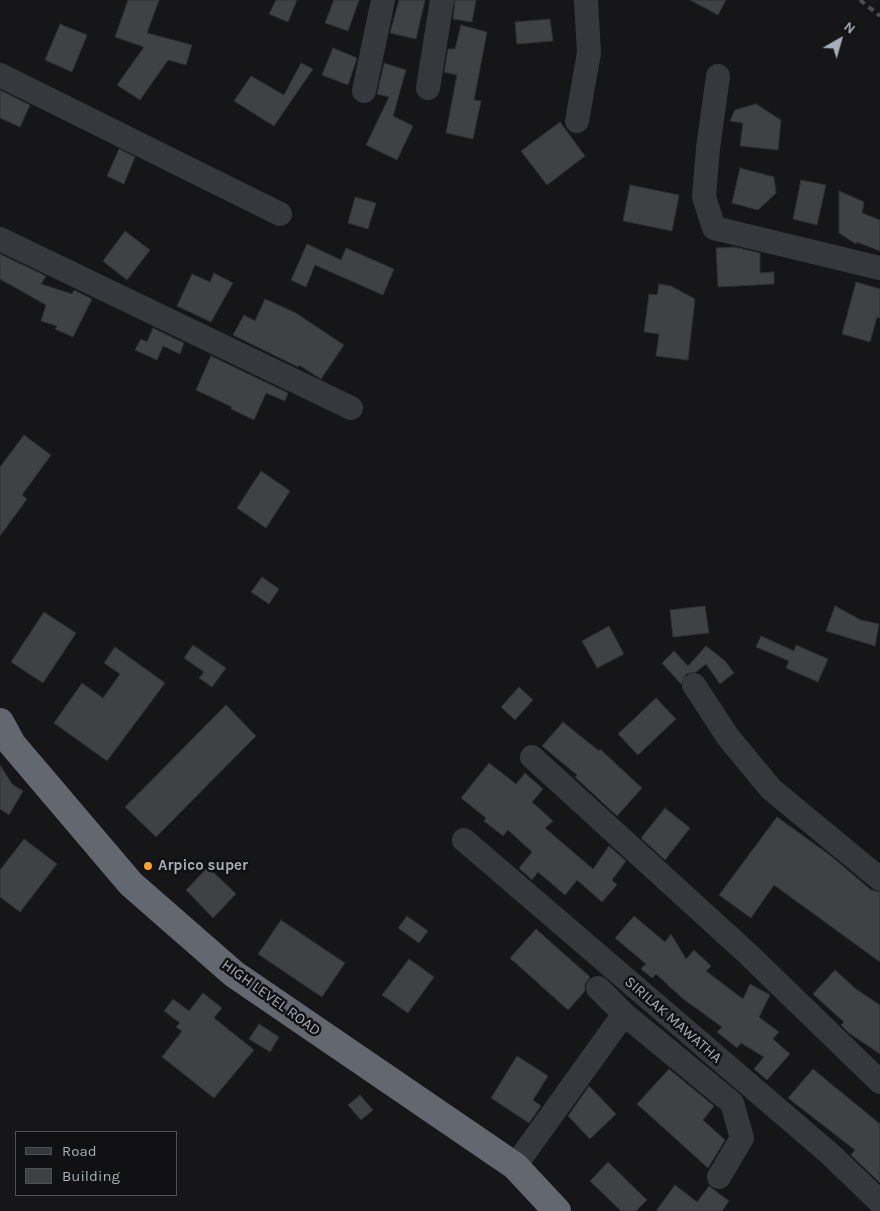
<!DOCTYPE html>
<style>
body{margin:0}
#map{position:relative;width:880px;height:1211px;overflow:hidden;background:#161618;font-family:Karla,sans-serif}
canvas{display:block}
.legend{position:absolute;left:15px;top:1131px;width:162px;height:65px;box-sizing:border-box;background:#111113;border:1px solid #4d5055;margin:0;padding:6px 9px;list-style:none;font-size:15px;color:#a7aeb9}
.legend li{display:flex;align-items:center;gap:10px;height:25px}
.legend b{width:25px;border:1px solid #4d5055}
.north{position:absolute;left:815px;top:15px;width:50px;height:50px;-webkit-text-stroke:4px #111113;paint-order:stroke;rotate:38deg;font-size:14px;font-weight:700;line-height:20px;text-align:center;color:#a7aeb9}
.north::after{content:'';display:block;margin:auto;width:18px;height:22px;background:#a7aeb9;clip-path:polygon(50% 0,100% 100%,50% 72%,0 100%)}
</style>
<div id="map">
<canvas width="880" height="1211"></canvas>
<ul class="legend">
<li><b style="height:6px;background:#37383d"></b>Road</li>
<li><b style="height:14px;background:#404145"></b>Building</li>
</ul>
<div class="north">N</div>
</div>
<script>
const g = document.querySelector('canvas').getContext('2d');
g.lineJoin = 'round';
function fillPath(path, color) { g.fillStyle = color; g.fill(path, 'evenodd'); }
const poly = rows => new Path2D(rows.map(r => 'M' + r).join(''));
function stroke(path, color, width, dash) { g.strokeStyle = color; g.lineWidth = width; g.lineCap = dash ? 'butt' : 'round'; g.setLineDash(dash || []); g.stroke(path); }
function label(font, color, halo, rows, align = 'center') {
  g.font = font + ' Karla,sans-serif'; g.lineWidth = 5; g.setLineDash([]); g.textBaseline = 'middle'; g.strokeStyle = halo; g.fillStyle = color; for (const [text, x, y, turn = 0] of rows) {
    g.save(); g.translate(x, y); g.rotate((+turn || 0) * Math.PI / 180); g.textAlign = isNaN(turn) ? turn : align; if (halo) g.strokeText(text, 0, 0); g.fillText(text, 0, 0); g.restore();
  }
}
const building = poly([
 [128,0,159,0,147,33,192,45,186,65,168,60,140,100,117,85,144,47,115,37,128,0],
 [276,0,297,0,288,22,269,14,276,0],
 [334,0,359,0,348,31,325,23,334,0],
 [399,0,425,0,416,39,390,33,399,0],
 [455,0,476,0,472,22,453,19,455,0],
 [690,0,726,0,718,15,690,0],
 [550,19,553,41,517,44,515,22,550,19],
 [60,24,87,35,72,72,45,60,60,24],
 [461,25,487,32,474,100,481,101,473,139,446,133,457,75,444,72,448,49,455,49,461,25],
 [333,48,357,58,348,85,322,75,333,48],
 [301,63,313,69,274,126,234,101,251,76,284,95,301,63],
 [384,63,406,70,393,116,413,126,397,160,366,145,389,97,377,94,384,63],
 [0,90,30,105,20,127,0,118,0,90],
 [756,104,781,120,778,150,740,146,743,123,730,121,735,110,756,104],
 [560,122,585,156,547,185,521,151,560,122],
 [119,149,135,157,124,184,107,176,119,149],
 [740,168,774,177,776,193,758,210,732,203,740,168],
 [801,180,826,185,817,225,793,219,801,180],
 [630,185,679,195,672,231,623,221,630,185],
 [839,191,864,202,862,213,880,220,880,251,857,242,856,244,839,233,839,191],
 [355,197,376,203,368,229,348,223,355,197],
 [125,231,150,250,127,280,103,261,125,231],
 [307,244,341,260,346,248,394,269,383,295,315,265,306,287,291,280,307,244],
 [734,247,760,253,760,273,774,272,774,284,718,287,716,248,734,247],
 [0,254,46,276,41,284,72,294,74,290,92,299,73,337,55,329,57,326,41,321,46,305,0,279,0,254],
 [214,273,233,283,211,322,177,306,192,274,210,282,214,273],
 [856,282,880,289,880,318,877,317,870,342,842,334,856,282],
 [659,284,671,286,695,299,688,360,656,356,659,334,644,332,649,294,657,295,659,284],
 [265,299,296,313,344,345,321,379,299,365,298,367,233,335,244,315,255,321,265,299],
 [153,328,184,343,180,354,163,346,157,360,135,350,141,339,147,342,153,328],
 [211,356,288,393,285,401,266,393,254,420,231,409,232,407,196,390,211,356],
 [24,435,51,455,22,495,27,499,0,536,0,467,24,435],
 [261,471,290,491,266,528,237,508,261,471],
 [262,577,279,589,269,604,251,592,262,577],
 [705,606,709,633,673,637,670,610,705,606],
 [835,606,861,620,879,624,875,646,826,631,835,606],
 [44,612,76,633,43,683,11,662,44,612],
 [609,626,624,654,597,668,582,641,609,626],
 [761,636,794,651,796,645,828,659,818,682,786,668,789,661,756,647,761,636],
 [193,645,226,668,212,687,199,678,204,672,184,658,193,645],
 [706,646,725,661,734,673,720,684,706,664,696,672,686,674,681,684,662,663,674,651,688,666,706,646],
 [115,647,165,683,107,761,54,723,82,683,103,698,120,674,104,663,115,647],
 [519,687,533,700,515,720,501,707,519,687],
 [656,698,676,719,638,755,618,734,656,698],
 [226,705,256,736,156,837,125,807,226,705],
 [563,722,599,751,600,749,642,788,617,816,575,777,577,775,542,746,563,722],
 [489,763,516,784,525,773,543,789,532,802,553,821,545,828,593,869,609,846,626,861,612,880,617,885,602,902,577,880,565,895,538,872,532,880,519,868,532,852,508,830,503,836,484,821,486,818,461,798,489,763],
 [0,765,12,784,23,791,9,815,0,809,0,765],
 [665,808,690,828,665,860,641,838,665,808],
 [777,817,831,856,871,890,880,892,880,962,774,885,751,918,719,895,777,817],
 [24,839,57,864,20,912,0,897,0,870,24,839],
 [208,867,236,894,213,918,186,890,208,867],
 [407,916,428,931,419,943,398,928,407,916],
 [634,916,665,942,671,934,686,959,694,950,711,966,706,971,743,999,750,984,770,995,759,1017,779,1032,773,1039,790,1054,767,1080,754,1069,764,1057,741,1043,737,1048,717,1032,722,1027,682,998,656,974,652,978,641,969,646,964,615,938,634,916],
 [281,920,345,963,322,997,258,954,281,920],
 [536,929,590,977,585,984,585,991,568,1010,510,958,536,929],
 [409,959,434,977,408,1013,382,995,409,959],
 [835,970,856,989,880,1005,880,1054,849,1033,841,1025,844,1022,813,994,835,970],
 [203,993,222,1008,214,1018,254,1050,214,1098,162,1057,182,1031,176,1027,180,1023,164,1011,173,999,189,1011,203,993],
 [259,1024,279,1037,270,1052,249,1039,259,1024],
 [517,1056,548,1076,533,1100,541,1106,529,1123,491,1098,517,1056],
 [669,1069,714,1106,703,1120,725,1140,708,1168,637,1104,669,1069],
 [813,1069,880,1124,880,1183,851,1155,855,1150,788,1098,813,1069],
 [589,1086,616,1114,590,1139,568,1116,589,1086],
 [360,1095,373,1110,361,1120,348,1105,360,1095],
 [608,1162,647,1200,636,1211,621,1211,590,1181,608,1162],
 [675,1185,697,1202,709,1186,729,1201,722,1211,656,1211,675,1185]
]);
fillPath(building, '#404145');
stroke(building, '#303034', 1);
stroke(poly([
 [0,75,280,214],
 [718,76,708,148,704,197,714,228,880,268],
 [428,88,442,0],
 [364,91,383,0],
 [577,121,589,53,586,0],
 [0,239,351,408],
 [694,685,728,737,771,789,880,879],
 [532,757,748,954,880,1082],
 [464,840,830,1154,880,1202],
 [598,988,624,1014],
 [515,1166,624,1014,732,1103,742,1138,719,1177]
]), '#37383d', 24);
stroke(poly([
 [0,722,12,744,131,884,234,974,515,1166,557,1211]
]), '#63676f', 28);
stroke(poly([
 [860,0,880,16]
]), '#4a4d52', 4, [6, 5]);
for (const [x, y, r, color] of [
 [148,866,5,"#fba12c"]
]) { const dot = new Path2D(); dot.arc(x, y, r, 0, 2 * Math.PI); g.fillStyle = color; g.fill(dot); stroke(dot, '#111113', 2); }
label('bold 15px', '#a7aeb9', '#111113', [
 ["Arpico super",158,866]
], 'left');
label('15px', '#a7aeb9', '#111113', [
 ["HIGH LEVEL ROAD",271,998,36],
 ["SIRILAK MAWATHA",673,1020,41]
]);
</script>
